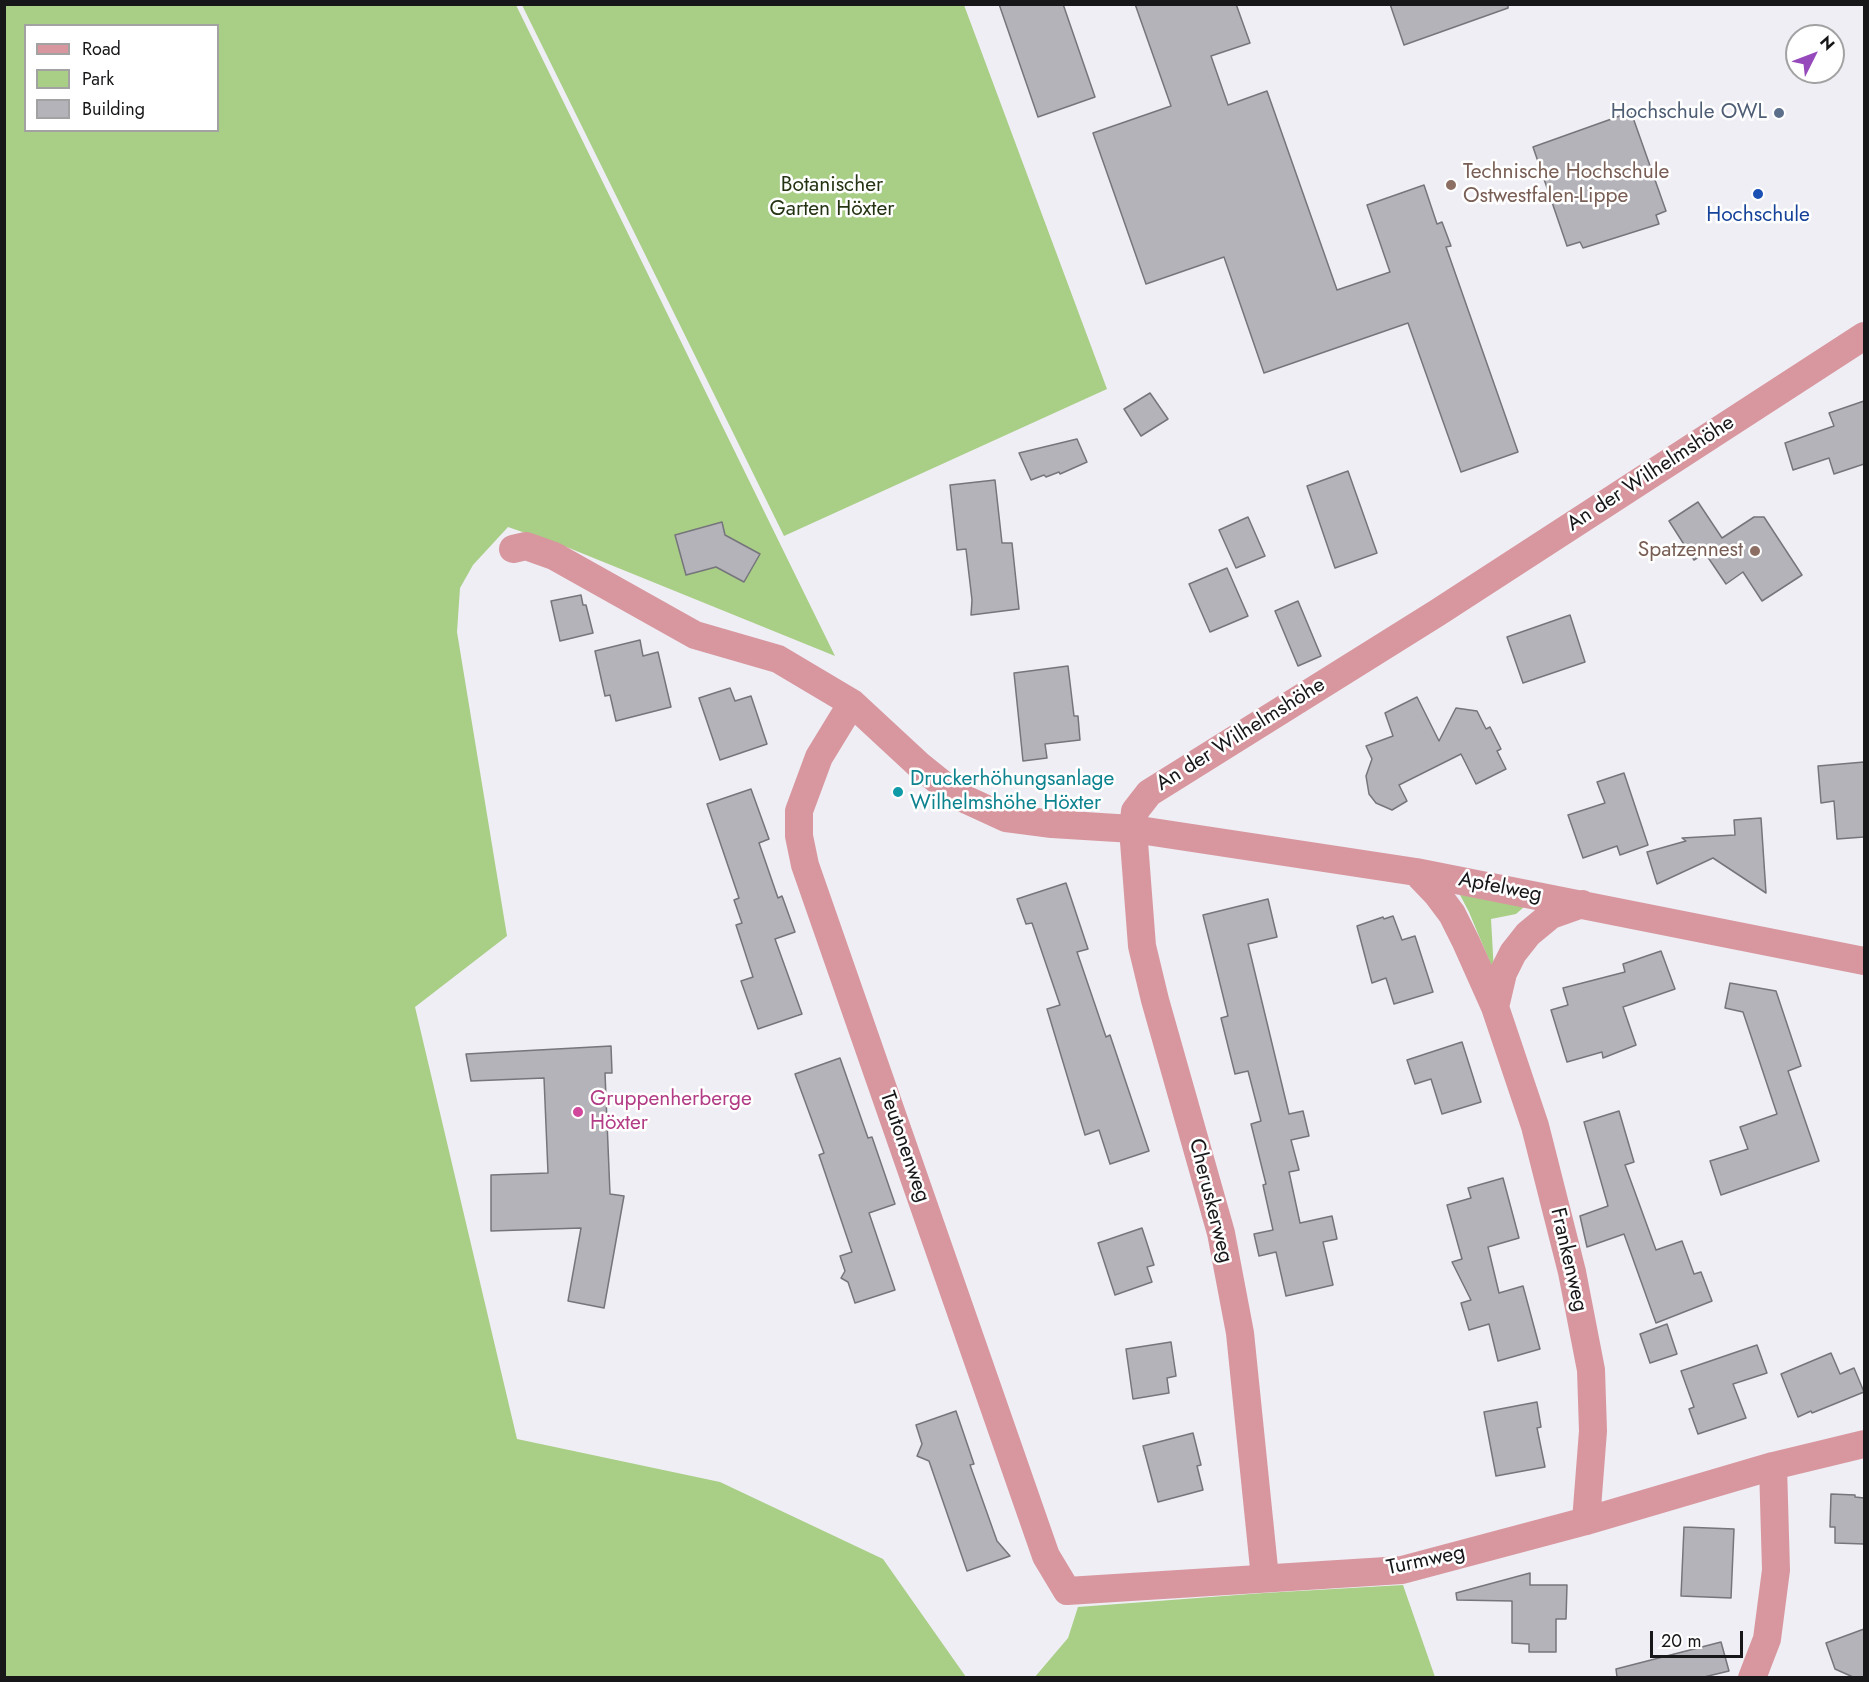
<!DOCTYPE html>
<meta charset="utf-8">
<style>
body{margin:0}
#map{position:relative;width:1869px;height:1682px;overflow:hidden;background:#efeef5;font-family:Jost,sans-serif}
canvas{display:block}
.frame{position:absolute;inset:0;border:6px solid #171619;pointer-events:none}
.legend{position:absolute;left:24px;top:24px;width:195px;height:108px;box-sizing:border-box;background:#fff;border:2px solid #a2a2a3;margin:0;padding:8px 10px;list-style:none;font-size:18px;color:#171619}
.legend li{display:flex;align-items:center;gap:12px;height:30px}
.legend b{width:30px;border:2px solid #a2a2a3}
.north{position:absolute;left:1785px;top:24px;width:60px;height:60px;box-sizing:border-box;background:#fff;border:2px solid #a2a2a3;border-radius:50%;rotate:48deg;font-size:16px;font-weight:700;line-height:24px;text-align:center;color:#171619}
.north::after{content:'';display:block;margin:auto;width:21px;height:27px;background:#9549ba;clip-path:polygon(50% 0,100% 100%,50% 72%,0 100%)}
.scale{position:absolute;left:1650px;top:1631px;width:93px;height:27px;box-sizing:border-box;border:3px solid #171619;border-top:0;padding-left:8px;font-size:18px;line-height:21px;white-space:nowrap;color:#171619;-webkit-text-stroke:4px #fff;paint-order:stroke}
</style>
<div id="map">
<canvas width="1869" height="1682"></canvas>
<div class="frame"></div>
<ul class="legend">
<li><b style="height:8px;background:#d8979f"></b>Road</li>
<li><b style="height:16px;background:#a9ce86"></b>Park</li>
<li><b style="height:16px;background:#b3b3b9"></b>Building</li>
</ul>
<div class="north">N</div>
<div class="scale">20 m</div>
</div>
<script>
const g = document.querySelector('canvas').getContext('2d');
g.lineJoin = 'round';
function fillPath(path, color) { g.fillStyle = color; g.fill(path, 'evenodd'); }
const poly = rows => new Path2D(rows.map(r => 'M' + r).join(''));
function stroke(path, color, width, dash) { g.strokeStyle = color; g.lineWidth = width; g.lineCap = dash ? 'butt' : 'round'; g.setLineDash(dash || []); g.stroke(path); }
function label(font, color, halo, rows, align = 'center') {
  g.font = font + ' Jost,sans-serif'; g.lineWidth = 5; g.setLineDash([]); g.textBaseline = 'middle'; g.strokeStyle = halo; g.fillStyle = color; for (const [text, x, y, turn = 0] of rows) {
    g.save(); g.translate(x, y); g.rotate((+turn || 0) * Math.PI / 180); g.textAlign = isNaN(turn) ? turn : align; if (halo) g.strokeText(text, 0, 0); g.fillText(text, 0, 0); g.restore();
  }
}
fillPath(poly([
 [5,5,516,5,835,656,569,548,508,527,473,565,460,588,457,632,507,936,415,1007,517,1439,720,1482,883,1559,966,1677,5,1678],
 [26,26,218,26,218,130,26,130],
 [522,5,964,5,1107,389,784,536],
 [1449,874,1541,892,1516,914,1491,919,1494,972,1469,912],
 [1403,1585,1435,1677,1034,1678,1068,1638,1078,1607,1264,1593]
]), '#a9ce86');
const building = poly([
 [999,4,1063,4,1095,97,1038,117,999,4],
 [1135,4,1236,4,1250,43,1211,56,1228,105,1267,91,1337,290,1390,272,1367,205,1424,185,1437,224,1442,222,1451,246,1446,247,1518,452,1461,472,1408,323,1264,373,1224,257,1146,284,1093,133,1171,106,1135,4],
 [1390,4,1508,4,1508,8,1404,45,1390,4],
 [1631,112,1666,211,1656,215,1659,224,1583,248,1580,242,1567,246,1533,147,1631,112],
 [1150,393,1168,419,1141,436,1124,409,1150,393],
 [1864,401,1864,464,1834,474,1829,458,1793,470,1785,443,1834,426,1829,413,1864,401],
 [1077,439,1087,462,1060,474,1059,472,1046,477,1044,475,1031,480,1019,453,1077,439],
 [1348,471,1377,553,1335,568,1307,486,1348,471],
 [995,480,1002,543,1012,543,1019,609,971,615,972,600,966,549,957,550,950,485,995,480],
 [1698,502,1722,538,1754,517,1764,517,1802,575,1762,601,1743,572,1726,584,1705,553,1694,560,1669,521,1698,502],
 [1248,517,1265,556,1236,568,1219,530,1248,517],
 [722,522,725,535,760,554,744,582,716,567,686,575,675,535,722,522],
 [1227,568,1248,616,1210,632,1189,584,1227,568],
 [581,595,583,605,586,605,593,633,560,641,551,601,581,595],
 [1298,601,1321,656,1298,666,1275,611,1298,601],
 [1570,615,1585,662,1523,683,1507,637,1570,615],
 [640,640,643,656,658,652,671,707,616,721,610,695,605,696,595,651,640,640],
 [1068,666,1074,716,1078,716,1080,740,1045,744,1047,758,1023,761,1014,673,1068,666],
 [730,688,735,701,751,696,767,744,720,760,699,698,730,688],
 [1417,697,1439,741,1456,708,1477,711,1486,729,1490,727,1501,749,1497,751,1506,769,1476,784,1461,754,1399,785,1407,801,1392,810,1376,803,1369,794,1366,776,1372,759,1366,746,1393,736,1385,713,1417,697],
 [1864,762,1864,837,1837,839,1834,801,1821,803,1818,766,1864,762],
 [1624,773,1648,845,1620,855,1617,846,1583,858,1568,815,1605,803,1597,782,1624,773],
 [751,789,769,839,759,843,778,898,782,896,795,932,775,939,802,1014,758,1029,741,981,753,977,736,925,742,923,734,900,739,898,707,804,751,789],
 [1761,818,1766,893,1713,858,1657,884,1647,852,1686,841,1682,838,1735,835,1734,820,1761,818],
 [1066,883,1088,949,1077,952,1106,1037,1110,1035,1149,1151,1110,1164,1099,1130,1085,1135,1047,1009,1060,1005,1032,923,1026,924,1017,899,1066,883],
 [1268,899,1277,937,1248,944,1289,1114,1303,1111,1309,1136,1291,1140,1299,1170,1289,1172,1300,1223,1332,1216,1337,1239,1323,1242,1333,1285,1286,1296,1276,1252,1259,1256,1254,1234,1273,1230,1263,1185,1266,1184,1251,1124,1261,1121,1248,1071,1235,1074,1221,1018,1228,1016,1203,915,1268,899],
 [1393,916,1402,940,1415,936,1433,992,1394,1004,1386,978,1372,983,1357,926,1383,917,1384,919,1393,916],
 [1661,951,1675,989,1623,1007,1636,1045,1603,1058,1602,1052,1567,1062,1551,1010,1568,1005,1563,988,1625,972,1623,964,1661,951],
 [1730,983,1776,991,1801,1066,1788,1071,1819,1161,1721,1195,1710,1161,1748,1149,1740,1127,1777,1114,1743,1012,1725,1008,1730,983],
 [1462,1042,1481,1102,1442,1114,1431,1079,1415,1084,1407,1060,1462,1042],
 [611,1046,612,1073,605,1073,610,1194,624,1196,604,1308,568,1301,581,1228,491,1231,491,1175,548,1173,544,1078,471,1081,466,1054,611,1046],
 [840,1058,868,1138,872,1137,895,1204,869,1213,895,1290,855,1303,848,1282,841,1278,845,1271,840,1256,852,1252,819,1155,824,1153,795,1074,840,1058],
 [1619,1111,1634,1162,1625,1165,1656,1250,1682,1241,1694,1274,1701,1272,1712,1301,1656,1323,1624,1234,1587,1247,1580,1216,1608,1206,1584,1122,1619,1111],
 [1503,1178,1519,1238,1488,1247,1499,1293,1523,1286,1540,1349,1498,1361,1489,1324,1469,1330,1461,1303,1471,1300,1452,1262,1462,1259,1447,1205,1471,1198,1468,1188,1503,1178],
 [1142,1228,1154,1265,1147,1267,1152,1282,1115,1295,1098,1243,1142,1228],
 [1667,1324,1677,1354,1650,1363,1640,1334,1667,1324],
 [1171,1342,1176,1376,1167,1378,1169,1393,1133,1399,1126,1349,1171,1342],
 [1757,1345,1767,1373,1733,1384,1746,1418,1698,1434,1689,1409,1694,1407,1681,1371,1757,1345],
 [1831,1353,1840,1374,1854,1368,1864,1392,1812,1413,1811,1411,1798,1417,1781,1374,1831,1353],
 [1537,1402,1541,1427,1537,1428,1545,1467,1496,1476,1484,1412,1537,1402],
 [956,1411,974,1464,970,1465,997,1541,1010,1556,967,1571,929,1461,917,1456,922,1444,916,1425,956,1411],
 [1193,1433,1201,1465,1197,1466,1203,1490,1158,1502,1143,1446,1193,1433],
 [1831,1494,1855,1495,1855,1497,1864,1498,1864,1544,1835,1543,1835,1527,1830,1527,1831,1494],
 [1684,1527,1734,1529,1731,1598,1681,1596,1684,1527],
 [1530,1573,1530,1585,1567,1585,1566,1619,1556,1619,1556,1652,1529,1652,1529,1644,1512,1643,1512,1601,1457,1600,1456,1593,1530,1573],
 [1864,1629,1864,1677,1853,1677,1835,1669,1826,1643,1864,1629],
 [1721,1642,1729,1671,1704,1677,1617,1677,1616,1669,1721,1642]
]);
fillPath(building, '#b3b3b9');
stroke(building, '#75757b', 1.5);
stroke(poly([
 [513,549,526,546,554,556,695,635,778,659,852,703,920,766,956,795,1006,818,1052,824,1133,829,1416,872,1864,961],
 [852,703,819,757,799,811,799,836,805,865,1046,1556,1067,1591,1402,1570,1586,1521,1773,1466,1864,1444],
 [1416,872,1437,894,1452,914,1466,942,1495,1007],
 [1582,904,1551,915,1528,934,1513,953,1503,973,1495,1007,1535,1126,1572,1272,1591,1370,1593,1431,1586,1521],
 [1265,1578,1240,1333,1221,1233,1155,1000,1142,946,1133,829,1135,811,1149,793,1437,613,1864,336],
 [1752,1678,1767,1639,1776,1570,1773,1466]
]), '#d8979f', 28);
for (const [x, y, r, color] of [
 [1779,113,6,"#5c6f8a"],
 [1451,185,6,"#8d6e63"],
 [1758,194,6,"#1a4fb4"],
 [1755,551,6,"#8d6e63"],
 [898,792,6,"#0f9aa8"],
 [578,1112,6,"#d1479c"]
]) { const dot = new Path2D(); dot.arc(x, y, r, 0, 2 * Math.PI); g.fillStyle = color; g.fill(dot); stroke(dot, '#fff', 2); }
label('21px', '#4e5e75', '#fff', [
 ["Hochschule OWL",1767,113]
], 'right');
label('21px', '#785e54', '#fff', [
 ["Technische Hochschule",1463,173],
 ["Ostwestfalen-Lippe",1463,197],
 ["Spatzennest",1743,551,"right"]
], 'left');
label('21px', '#243413', '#fff', [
 ["Botanischer",832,186],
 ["Garten Höxter",832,210]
]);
label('21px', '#164399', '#fff', [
 ["Hochschule",1758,216]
]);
label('21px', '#171619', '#fff', [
 ["An der Wilhelmshöhe",1651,474,-33],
 ["An der Wilhelmshöhe",1241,735,-32],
 ["Apfelweg",1500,888,11],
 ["Teutonenweg",904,1147,71],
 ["Cheruskerweg",1210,1201,76],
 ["Frankenweg",1568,1260,77],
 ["Turmweg",1426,1561,-12]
]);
label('21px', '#0d838f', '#fff', [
 ["Druckerhöhungsanlage",910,780],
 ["Wilhelmshöhe Höxter",910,804]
], 'left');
label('21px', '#b23c85', '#fff', [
 ["Gruppenherberge",590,1100],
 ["Höxter",590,1124]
], 'left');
</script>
